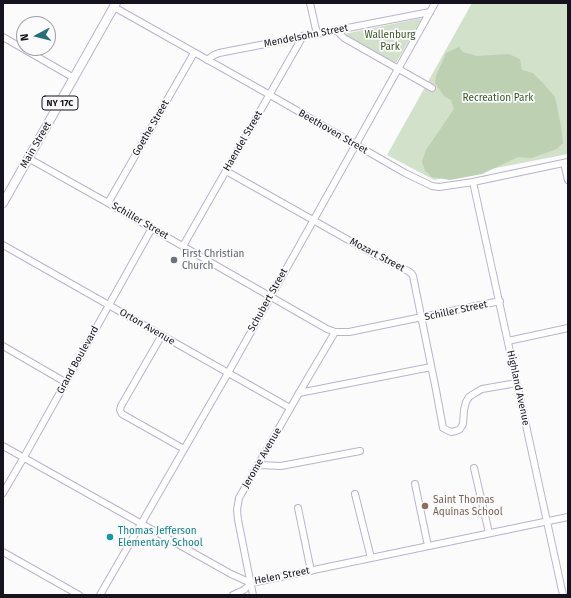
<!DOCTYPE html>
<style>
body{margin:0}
#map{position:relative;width:571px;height:598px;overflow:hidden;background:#fbfbfb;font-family:"Fira Sans",sans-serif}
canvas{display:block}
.frame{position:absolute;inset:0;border:4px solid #16131e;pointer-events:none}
.north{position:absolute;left:16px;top:16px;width:40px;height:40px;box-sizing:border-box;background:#fbfbfb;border:1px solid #9f9ea3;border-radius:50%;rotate:263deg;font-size:11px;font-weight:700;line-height:16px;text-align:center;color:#16131e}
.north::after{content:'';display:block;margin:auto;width:14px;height:18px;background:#266e79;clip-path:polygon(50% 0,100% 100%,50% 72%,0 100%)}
</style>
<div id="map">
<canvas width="571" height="598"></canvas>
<div class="frame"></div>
<div class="north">N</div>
</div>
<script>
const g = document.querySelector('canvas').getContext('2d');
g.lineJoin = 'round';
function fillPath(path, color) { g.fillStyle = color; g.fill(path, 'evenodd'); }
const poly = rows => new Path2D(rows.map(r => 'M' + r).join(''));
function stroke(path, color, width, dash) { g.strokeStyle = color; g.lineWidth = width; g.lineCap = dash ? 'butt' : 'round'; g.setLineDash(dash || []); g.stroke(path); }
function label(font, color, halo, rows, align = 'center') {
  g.font = font + ' "Fira Sans",sans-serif'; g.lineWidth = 3.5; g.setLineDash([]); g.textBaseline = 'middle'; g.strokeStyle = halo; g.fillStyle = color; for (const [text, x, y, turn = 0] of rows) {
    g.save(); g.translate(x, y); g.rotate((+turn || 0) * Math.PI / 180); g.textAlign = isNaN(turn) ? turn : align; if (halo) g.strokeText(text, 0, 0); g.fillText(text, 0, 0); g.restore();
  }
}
fillPath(poly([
 [472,3,568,3,568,154,434,180,387,155],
 [422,18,396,63,344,34]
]), '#d2e1c9');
fillPath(poly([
 [459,47,463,52,477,56,509,54,520,59,522,70,533,73,543,83,555,97,561,126,563,143,557,149,531,158,518,157,482,174,450,180,432,177,425,171,422,161,426,150,454,109,451,100,444,96,435,83,436,76,446,53]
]), '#bdd0b2');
const minor = poly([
 [310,3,317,34],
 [114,7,270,95,405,173,432,186,439,187,473,182,568,162],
 [336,30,344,38,432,88],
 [3,37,74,78],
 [207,60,214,55,219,53,430,12],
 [28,158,108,203,224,270,327,329,335,332,349,332,500,301],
 [564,163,568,180],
 [226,171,375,255,408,271,412,274,413,276,436,390,443,428,451,432,456,431,460,429,463,424,464,410,466,402,469,397,475,393,482,389,517,383],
 [473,182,563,595],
 [108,203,194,53],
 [3,245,290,408],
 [183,246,303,36],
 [162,335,121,406,120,410,122,414,184,449],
 [508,341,568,328],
 [3,346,65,382],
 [299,393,431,367],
 [3,446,231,574,251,583,568,517],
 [259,465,281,466,360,451],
 [474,468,489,533],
 [415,484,428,546],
 [3,493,24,457,152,228],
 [355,494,371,558],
 [298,508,311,571],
 [3,552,79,595],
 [100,595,228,373,435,3],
 [233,595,244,590,251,583],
 [253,595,238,520,237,510,239,498,299,393,335,332]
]);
const major = poly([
 [3,203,116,3]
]);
stroke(minor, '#bab2d1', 8);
stroke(major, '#bab2d1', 10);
stroke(minor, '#fff', 6);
stroke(major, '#fff', 8);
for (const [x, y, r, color] of [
 [174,260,4,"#6b7280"],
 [425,506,4,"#8d6e63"],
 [110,537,4,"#0f9aa8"]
]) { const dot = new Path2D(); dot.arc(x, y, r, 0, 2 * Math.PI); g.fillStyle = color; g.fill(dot); stroke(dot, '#fbfbfb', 1.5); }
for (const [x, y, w] of [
 [60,103,36]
]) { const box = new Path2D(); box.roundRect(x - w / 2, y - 7, w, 14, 3); g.fillStyle = '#fbfbfb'; g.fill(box); stroke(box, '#16131e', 1); }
label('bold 9px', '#16131e', null, [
 ["NY 17C",60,103]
]);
label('10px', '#3a5427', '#fbfbfb', [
 ["Wallenburg",390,35],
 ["Park",390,47],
 ["Recreation Park",498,98]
]);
label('10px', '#16131e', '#fbfbfb', [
 ["Mendelsohn Street",306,36,-11],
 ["Goethe Street",151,128,-60],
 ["Beethoven Street",333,132,30],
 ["Haendel Street",243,141,-60],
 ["Main Street",36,145,-60],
 ["Schiller Street",140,221,30],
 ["Mozart Street",377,255,28],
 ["Schubert Street",268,300,-61],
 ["Schiller Street",456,311,-12],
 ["Orton Avenue",147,327,30],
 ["Grand Boulevard",78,360,-61],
 ["Highland Avenue",518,388,78],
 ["Jerome Avenue",262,458,-60],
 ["Helen Street",282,576,-11]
]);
label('10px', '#5b616d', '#fbfbfb', [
 ["First Christian",182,254],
 ["Church",182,266]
], 'left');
label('10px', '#785e54', '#fbfbfb', [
 ["Saint Thomas",433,500],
 ["Aquinas School",433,512]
], 'left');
label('10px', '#0d838f', '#fbfbfb', [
 ["Thomas Jefferson",118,531],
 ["Elementary School",118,543]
], 'left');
</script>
